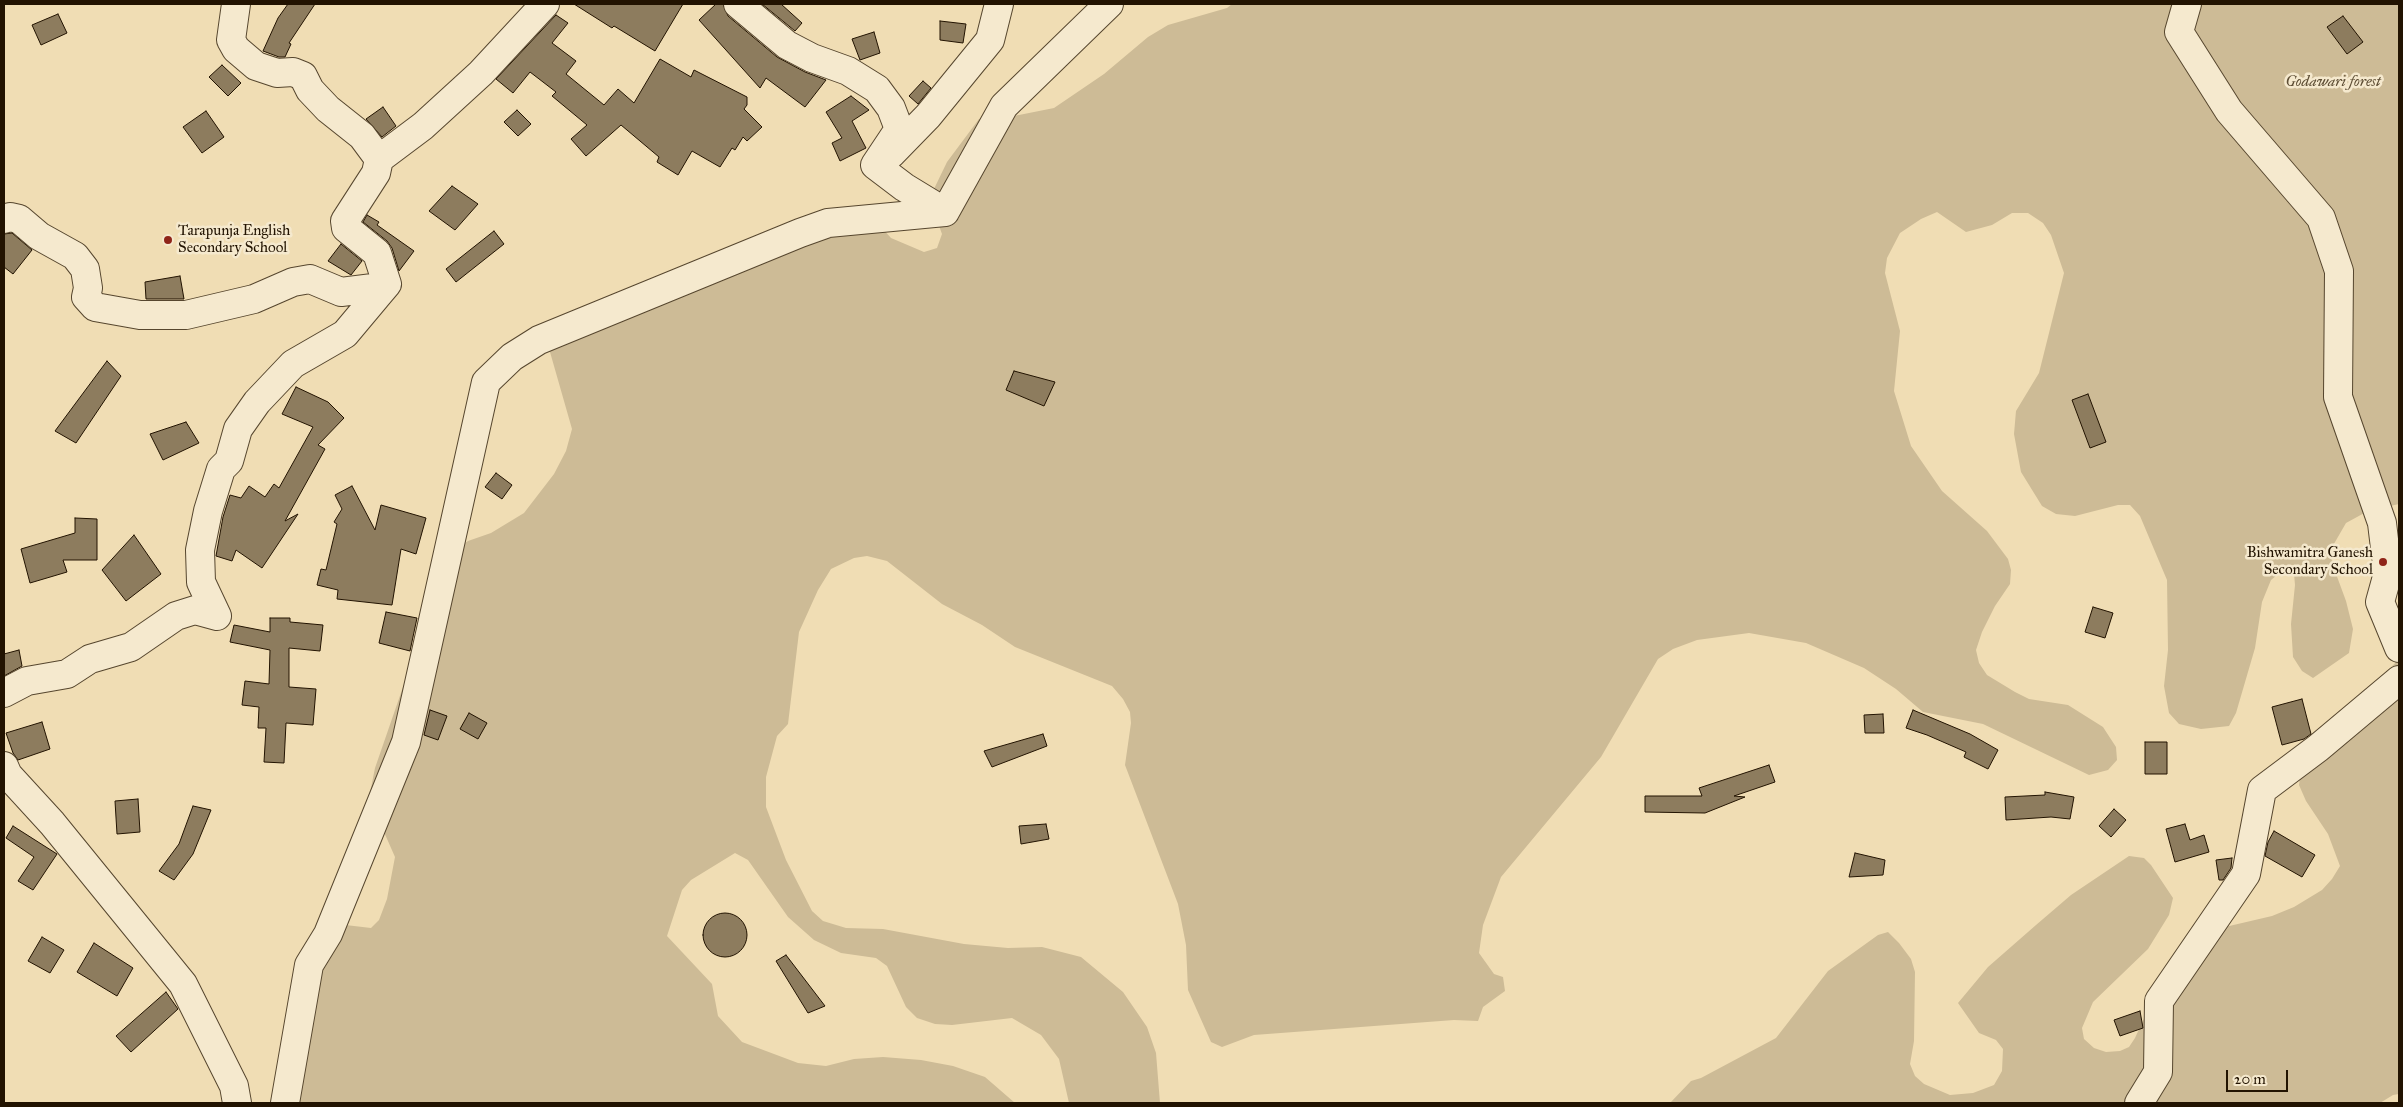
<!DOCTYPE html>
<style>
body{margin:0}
#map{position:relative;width:2403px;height:1107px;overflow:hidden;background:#f0ddb4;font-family:"IM FELL Great Primer",serif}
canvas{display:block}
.frame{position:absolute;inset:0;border:5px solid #221301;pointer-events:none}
.scale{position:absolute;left:2226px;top:1070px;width:62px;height:22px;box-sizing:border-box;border:2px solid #221301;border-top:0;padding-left:6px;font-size:15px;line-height:18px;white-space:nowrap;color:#221301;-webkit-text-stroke:4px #f5e9ce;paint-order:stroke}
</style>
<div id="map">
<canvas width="2403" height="1107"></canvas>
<div class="frame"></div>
<div class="scale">20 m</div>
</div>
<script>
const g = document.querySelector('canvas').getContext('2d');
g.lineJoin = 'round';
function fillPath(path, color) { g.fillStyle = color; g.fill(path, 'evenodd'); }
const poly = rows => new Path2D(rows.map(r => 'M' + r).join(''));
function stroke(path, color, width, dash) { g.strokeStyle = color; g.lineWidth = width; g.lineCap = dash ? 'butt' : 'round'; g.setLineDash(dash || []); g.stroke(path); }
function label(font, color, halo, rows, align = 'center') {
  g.font = font + ' "IM FELL Great Primer",serif'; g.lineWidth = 5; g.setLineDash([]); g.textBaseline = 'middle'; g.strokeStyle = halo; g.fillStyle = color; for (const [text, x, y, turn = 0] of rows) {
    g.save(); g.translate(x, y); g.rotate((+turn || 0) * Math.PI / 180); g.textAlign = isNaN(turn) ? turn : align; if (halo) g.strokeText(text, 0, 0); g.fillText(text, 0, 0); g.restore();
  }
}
fillPath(poly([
 [1232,4,2399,4,2399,504,2368,511,2346,523,2331,549,2332,563,2346,601,2353,629,2349,653,2313,678,2302,671,2293,657,2291,624,2295,585,2294,574,2283,570,2271,580,2262,602,2255,648,2236,713,2229,726,2201,729,2179,724,2169,713,2164,686,2168,650,2167,580,2140,516,2130,505,2118,505,2075,516,2056,514,2042,506,2021,472,2014,434,2016,411,2039,373,2064,273,2051,235,2043,223,2028,213,2012,213,1992,225,1966,232,1937,212,1921,219,1900,233,1887,258,1885,273,1900,331,1894,391,1911,446,1942,491,1987,531,2008,559,2011,570,2010,584,1995,606,1982,632,1976,650,1979,663,1987,675,2015,692,2029,699,2068,705,2103,727,2116,747,2117,760,2108,770,2089,775,1983,724,1923,712,1896,689,1864,668,1806,643,1749,633,1697,640,1673,649,1658,659,1601,757,1501,877,1483,925,1479,953,1494,974,1503,977,1505,991,1483,1007,1478,1021,1454,1020,1254,1035,1222,1047,1211,1042,1188,990,1186,945,1178,904,1125,765,1131,723,1130,712,1123,699,1112,686,1015,647,982,625,942,604,887,561,867,556,854,558,831,569,818,590,799,632,788,724,777,736,766,777,766,807,786,860,812,911,823,921,846,928,883,929,964,944,1008,948,1042,947,1081,957,1123,992,1147,1027,1156,1053,1160,1103,1069,1103,1059,1059,1041,1035,1012,1018,952,1025,935,1024,917,1018,906,1007,887,966,876,958,841,953,814,940,788,917,748,860,735,853,691,880,682,890,667,936,712,984,718,1016,742,1042,798,1063,826,1066,854,1059,883,1057,921,1060,953,1066,985,1077,1015,1103,293,1103,283,1075,281,1048,283,1035,337,924,371,928,379,920,387,899,395,857,369,798,375,768,449,554,468,541,491,533,524,513,554,474,566,451,572,429,548,345,552,322,579,308,599,305,802,224,882,228,891,238,924,252,937,248,942,234,933,209,933,191,947,162,979,119,1019,115,1054,108,1104,74,1148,37,1168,25,1227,8],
 [2399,659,2399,1094,2393,1095,2380,1103,1670,1103,1691,1081,1701,1078,1776,1038,1828,971,1878,935,1888,932,1899,943,1911,959,1915,972,1914,1041,1910,1064,1915,1076,1924,1084,1950,1095,1973,1093,1994,1085,2002,1071,2003,1049,1996,1040,1979,1033,1958,1003,1988,967,2036,925,2071,895,2129,856,2144,858,2151,865,2173,898,2169,915,2148,949,2093,1002,2082,1028,2084,1039,2094,1048,2106,1052,2120,1051,2129,1047,2135,1038,2152,1001,2225,927,2272,916,2294,907,2322,890,2332,879,2340,866,2328,834,2306,801,2299,785,2302,760]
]), '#cdbb96');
const building = poly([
 [288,4,315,4,289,43,291,44,285,57,279,57,263,51,278,18,288,4],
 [574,4,683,4,655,51,614,26,612,28,574,4],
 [716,4,723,4,728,16,777,57,805,72,826,80,805,107,766,78,760,88,699,20,716,4],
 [762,4,781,4,802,23,795,31,762,4],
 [58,14,67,33,41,45,32,25,58,14],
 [556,15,568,23,552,43,576,61,566,74,604,105,618,89,634,103,660,59,691,77,694,70,747,97,747,105,744,109,762,127,747,141,743,137,735,150,732,148,720,167,692,151,678,175,657,162,659,157,621,125,586,156,571,139,587,125,552,96,556,92,530,72,513,93,496,79,556,15],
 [2343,16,2363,42,2347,54,2327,27,2343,16],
 [940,21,966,24,963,43,940,40,940,21],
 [874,32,880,53,860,60,852,39,874,32],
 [222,65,241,83,228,96,209,77,222,65],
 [923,81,931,88,918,104,909,96,923,81],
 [851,96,869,110,852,121,866,148,840,161,832,143,842,138,826,112,851,96],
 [383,107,396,126,382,137,366,119,383,107],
 [517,110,531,124,518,136,504,122,517,110],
 [206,111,224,137,202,153,183,127,206,111],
 [452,186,478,204,455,230,429,211,452,186],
 [367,215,379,222,377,225,414,251,399,271,392,248,387,241,363,222,367,215],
 [494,231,504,244,456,282,446,269,494,231],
 [12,233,32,250,13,274,4,267,4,234,12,233],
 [341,244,362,261,351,275,328,261,341,244],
 [180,276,184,299,146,299,145,282,180,276],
 [107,361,121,376,76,443,55,431,107,361],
 [1014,371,1055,382,1044,406,1006,390,1014,371],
 [296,387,328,402,344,418,318,445,325,449,285,521,298,514,262,568,236,550,232,561,216,556,223,517,230,495,241,498,249,486,265,497,274,484,279,488,313,427,282,414,296,387],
 [2088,394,2106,442,2090,448,2072,400,2088,394],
 [186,422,199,443,163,460,150,434,186,422],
 [496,473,512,485,502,499,485,487,496,473],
 [352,486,375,530,381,505,426,518,416,554,401,549,392,605,337,599,338,590,317,585,321,569,326,570,337,524,334,522,342,509,335,495,352,486],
 [75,518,97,519,97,560,63,560,67,572,30,583,21,549,75,533,75,518],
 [134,535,161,574,126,601,102,570,134,535],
 [2093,607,2113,613,2105,638,2085,632,2093,607],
 [386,612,417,618,410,651,379,643,386,612],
 [270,618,290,618,290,622,323,625,320,651,289,648,289,687,316,689,313,725,286,723,284,763,264,762,266,728,258,728,259,707,242,705,245,681,269,684,270,650,230,642,234,625,270,632,270,618],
 [19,650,22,666,4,676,4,654,19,650],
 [2302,699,2311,734,2304,739,2282,745,2272,707,2302,699],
 [430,710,447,716,438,740,424,735,430,710],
 [1913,710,1970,734,1998,750,1988,769,1964,757,1966,752,1927,735,1906,728,1913,710],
 [469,713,487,723,478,739,460,729,469,713],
 [1883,714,1884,733,1865,733,1864,715,1883,714],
 [42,722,50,749,18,760,13,753,6,733,42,722],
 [1043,734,1047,746,992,767,984,751,1043,734],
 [2145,742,2167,742,2167,774,2145,774,2145,742],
 [1769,765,1775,782,1734,796,1745,797,1705,813,1645,812,1645,796,1702,796,1699,788,1769,765],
 [2045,792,2074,797,2070,819,2051,817,2006,820,2005,797,2045,795,2045,792],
 [138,799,140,832,117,834,115,801,138,799],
 [193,806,211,810,193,854,174,880,159,871,179,844,193,806],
 [2114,809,2126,820,2111,837,2099,826,2114,809],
 [1046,824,1049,839,1021,844,1019,826,1046,824],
 [2185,824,2190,840,2204,835,2209,852,2175,862,2166,829,2185,824],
 [13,826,57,854,33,890,18,881,34,857,6,838,13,826],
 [2274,831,2315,855,2302,877,2265,856,2268,842,2274,831],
 [1855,853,1885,860,1883,875,1849,877,1855,853],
 [2232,858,2231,868,2223,880,2219,880,2216,860,2232,858],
 '703 935a22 22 0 1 1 44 0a22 22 0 1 1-44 0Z',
 [42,937,64,950,50,973,28,961,42,937],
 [94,943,133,968,117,996,77,972,94,943],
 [786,955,825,1006,808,1013,776,961,786,955],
 [166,992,178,1009,131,1052,116,1036,166,992],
 [2140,1011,2143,1028,2120,1036,2114,1020,2140,1011]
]);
fillPath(building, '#8d7c5e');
stroke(building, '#221301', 1);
const minor = poly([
 [236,4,231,40,236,49,256,66,277,73,293,72,303,76,310,90,328,109,362,136,379,159,376,173,345,221,346,228,377,253,387,284,376,297],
 [738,4,787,45,812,58,848,71,877,89,891,108,899,129,875,165,904,187,945,212],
 [2187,4,2179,32,2229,111,2321,218,2339,271,2338,397,2382,523,2388,573,2380,602,2399,648],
 [891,154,928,116,990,40,999,4],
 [379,159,423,126,481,73,545,4],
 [945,212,1004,106,1109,4],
 [4,219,10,217,19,219,39,236,75,256,85,269,88,288,86,297,95,307,140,315,186,315,254,299,293,282,310,279,341,292,373,288,376,297,345,334,293,364,257,402,238,429,229,461,221,469,208,511,200,550,201,582,217,616,195,610,176,616,131,647,90,659,67,674,27,681,4,693],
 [4,766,8,775,52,823,183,984,234,1086,237,1103],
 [285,1103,309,965,328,934,406,742,486,382,512,357,539,340,800,233,828,223,945,212],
 [2139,1103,2158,1072,2159,1001,2246,874,2262,790,2318,748,2399,680]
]);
stroke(minor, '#56462e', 30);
stroke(minor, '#f5e9ce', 28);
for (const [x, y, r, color] of [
 [168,240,5,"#8f2418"],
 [2383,562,5,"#8f2418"]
]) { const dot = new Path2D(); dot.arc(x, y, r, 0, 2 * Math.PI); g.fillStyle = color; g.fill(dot); stroke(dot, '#f5e9ce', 2); }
label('italic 15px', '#5e4e35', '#f5e9ce', [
 ["Godawari forest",2333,82]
]);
label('15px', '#221301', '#f5e9ce', [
 ["Tarapunja English",178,231],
 ["Secondary School",178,248],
 ["Bishwamitra Ganesh",2373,553,"right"],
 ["Secondary School",2373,570,"right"]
], 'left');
</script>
